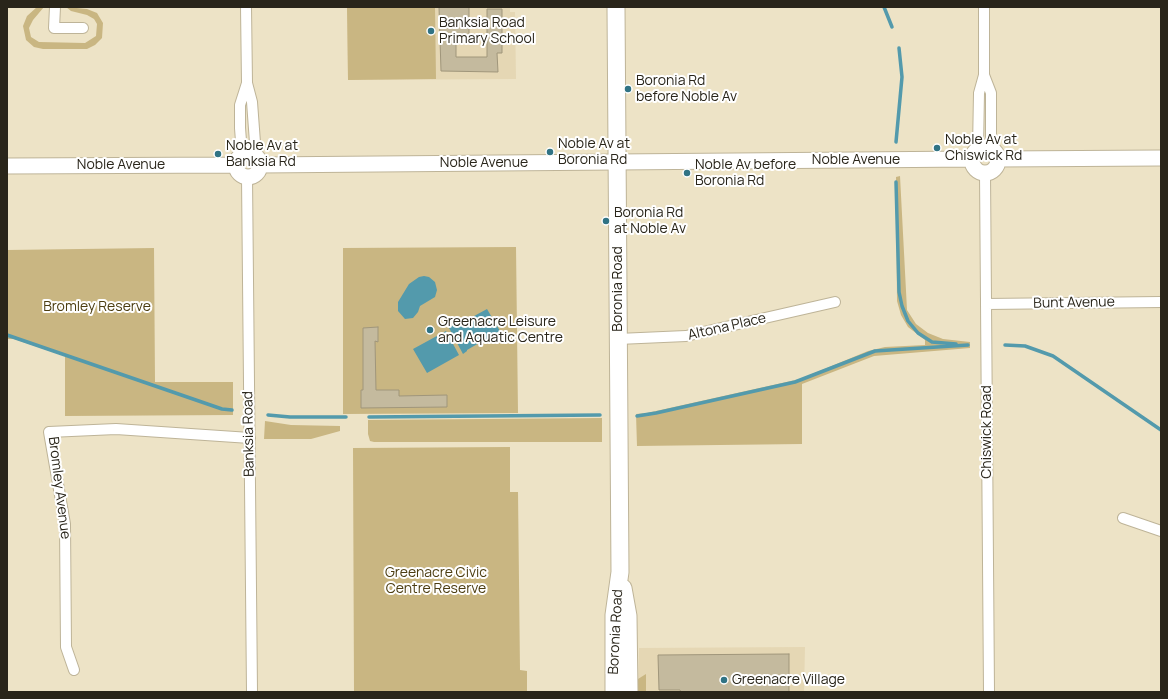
<!DOCTYPE html>
<style>
body{margin:0}
#map{position:relative;width:1168px;height:699px;overflow:hidden;background:#ede3c6;font-family:Manrope,sans-serif}
canvas{display:block}
.frame{position:absolute;inset:0;border:8px solid #29251a;pointer-events:none}
</style>
<div id="map">
<canvas width="1168" height="699"></canvas>
<div class="frame"></div>
</div>
<script>
const g = document.querySelector('canvas').getContext('2d');
g.lineJoin = 'round';
function fillPath(path, color) { g.fillStyle = color; g.fill(path, 'evenodd'); }
const poly = rows => new Path2D(rows.map(r => 'M' + r).join(''));
function stroke(path, color, width, dash) { g.strokeStyle = color; g.lineWidth = width; g.lineCap = dash ? 'butt' : 'round'; g.setLineDash(dash || []); g.stroke(path); }
function label(font, color, halo, rows, align = 'center') {
  g.font = font + ' Manrope,sans-serif'; g.lineWidth = 4; g.setLineDash([]); g.textBaseline = 'middle'; g.strokeStyle = halo; g.fillStyle = color; for (const [text, x, y, turn = 0] of rows) {
    g.save(); g.translate(x, y); g.rotate((+turn || 0) * Math.PI / 180); g.textAlign = isNaN(turn) ? turn : align; if (halo) g.strokeText(text, 0, 0); g.fillText(text, 0, 0); g.restore();
  }
}
fillPath(poly([
 [347,7,510,7,510,12,515,12,516,79,348,80],
 [805,647,804,692,638,692,639,648]
]), '#e5d7b4');
fillPath(poly([
 [37,7,44,7,33,20,29,28,31,37,39,42,85,43,96,36,97,24,94,19,87,15,71,11,66,7,87,9,97,13,103,23,102,38,95,45,87,49,43,49,34,47,26,40,23,26,27,16],
 [347,7,435,7,436,79,348,80],
 [900,176,907,310,916,324,928,333,943,339,970,342,970,348,874,356,802,384,802,444,637,446,636,414,647,413,800,379,868,351,885,347,925,345,925,340,908,327,901,315,897,301,896,177],
 [516,247,518,413,343,414,343,248],
 [154,248,155,382,233,382,233,415,65,416,65,356,14,339,7,339,7,250],
 [602,418,602,442,374,442,370,441,368,434,368,420],
 [265,421,291,425,340,426,340,431,311,439,264,439],
 [510,447,510,492,518,492,520,670,527,671,527,692,354,692,353,448],
 [646,674,646,692,638,692,638,679]
]), '#c9b682');
fillPath(poly([
 [424,276,429,277,435,282,437,290,435,297,420,306,418,312,413,318,405,319,398,311,398,302,409,284,419,277],
 [487,309,500,331,467,350,467,351,463,354,449,328,453,325,454,327],
 [446,331,459,355,427,373,413,349]
]), '#539aac');
stroke(poly([
 [884,7,892,27],
 [896,142,902,77,899,48],
 [896,182,899,292,902,306,908,321,918,333,932,342,956,344],
 [7,335,222,409,232,410],
 [1005,345,1025,346,1053,356,1161,430],
 [268,415,290,417,346,417],
 [637,416,656,413,795,382,875,351,968,345],
 [369,417,600,415]
]), '#539aac', 3.5);
const building = poly([
 [439,7,469,7,469,35,456,35,456,57,487,57,487,9,502,9,502,53,497,53,498,72,441,71,439,7],
 [378,327,378,342,375,341,376,390,399,390,399,396,447,395,447,407,361,408,361,390,363,390,363,328,378,327],
 [789,654,789,692,681,692,680,690,659,690,658,655,789,654]
]);
fillPath(building, '#c4ba9e');
stroke(building, '#a0967b', 1);
const street = poly([
 [55,7,54,28,83,28],
 [246,7,247,83,252,102,256,156],
 [984,7,984,75,991,93,991,148],
 [978,148,979,93,984,75],
 [242,154,240,128,240,105,247,83],
 [985,173,989,692],
 [247,177,252,692],
 [986,304,1161,302],
 [618,339,686,336,835,302],
 [1123,518,1161,531],
 [74,670,66,647,65,524,49,432,116,429,250,438]
]);
const secondary = poly([
 '972 160a13 13 0 1 1 26 0a13 13 0 1 1-26 0Z',
 '236 165a12 12 0 1 1 24 0a12 12 0 1 1-24 0Z',
 [998,159,1161,158],
 [260,165,972,159],
 [7,166,236,165]
]);
const primary = poly([
 [623,588,628,616,629,692],
 [614,692,614,615,620,572,616,7]
]);
stroke(street, '#beb498', 12);
stroke(secondary, '#beb498', 17);
stroke(primary, '#beb498', 19);
stroke(street, '#fff', 10);
stroke(secondary, '#fff', 15);
stroke(primary, '#fff', 17);
for (const [x, y, r, color] of [
 [431,31,4,"#307384"],
 [628,89,4,"#307384"],
 [937,148,4,"#307384"],
 [550,152,4,"#307384"],
 [218,154,4,"#307384"],
 [687,173,4,"#307384"],
 [606,221,4,"#307384"],
 [430,330,4,"#307384"],
 [724,680,4,"#307384"]
]) { const dot = new Path2D(); dot.arc(x, y, r, 0, 2 * Math.PI); g.fillStyle = color; g.fill(dot); stroke(dot, '#fff', 1.5); }
label('14px', '#29251a', '#fff', [
 ["Banksia Road",439,23],
 ["Primary School",439,39],
 ["Boronia Rd",636,81],
 ["before Noble Av",636,97],
 ["Noble Av at",945,140],
 ["Chiswick Rd",945,156],
 ["Noble Av at",558,144],
 ["Boronia Rd",558,160],
 ["Noble Av at",226,146],
 ["Banksia Rd",226,162],
 ["Noble Av before",695,165],
 ["Boronia Rd",695,181],
 ["Boronia Rd",614,213],
 ["at Noble Av",614,229],
 ["Greenacre Leisure",438,322],
 ["and Aquatic Centre",438,338],
 ["Greenacre Village",732,680]
], 'left');
label('14px', '#29251a', '#fff', [
 ["Noble Avenue",856,160],
 ["Noble Avenue",484,163],
 ["Noble Avenue",121,165],
 ["Boronia Road",618,289,-90],
 ["Bunt Avenue",1074,303,-1],
 ["Altona Place",727,327,-13],
 ["Chiswick Road",987,432,-90],
 ["Banksia Road",249,434,-91],
 ["Bromley Avenue",59,488,83],
 ["Boronia Road",616,632,-87]
]);
label('14px', '#4c3d11', '#fff', [
 ["Bromley Reserve",97,307],
 ["Greenacre Civic",436,573],
 ["Centre Reserve",436,589]
]);
</script>
